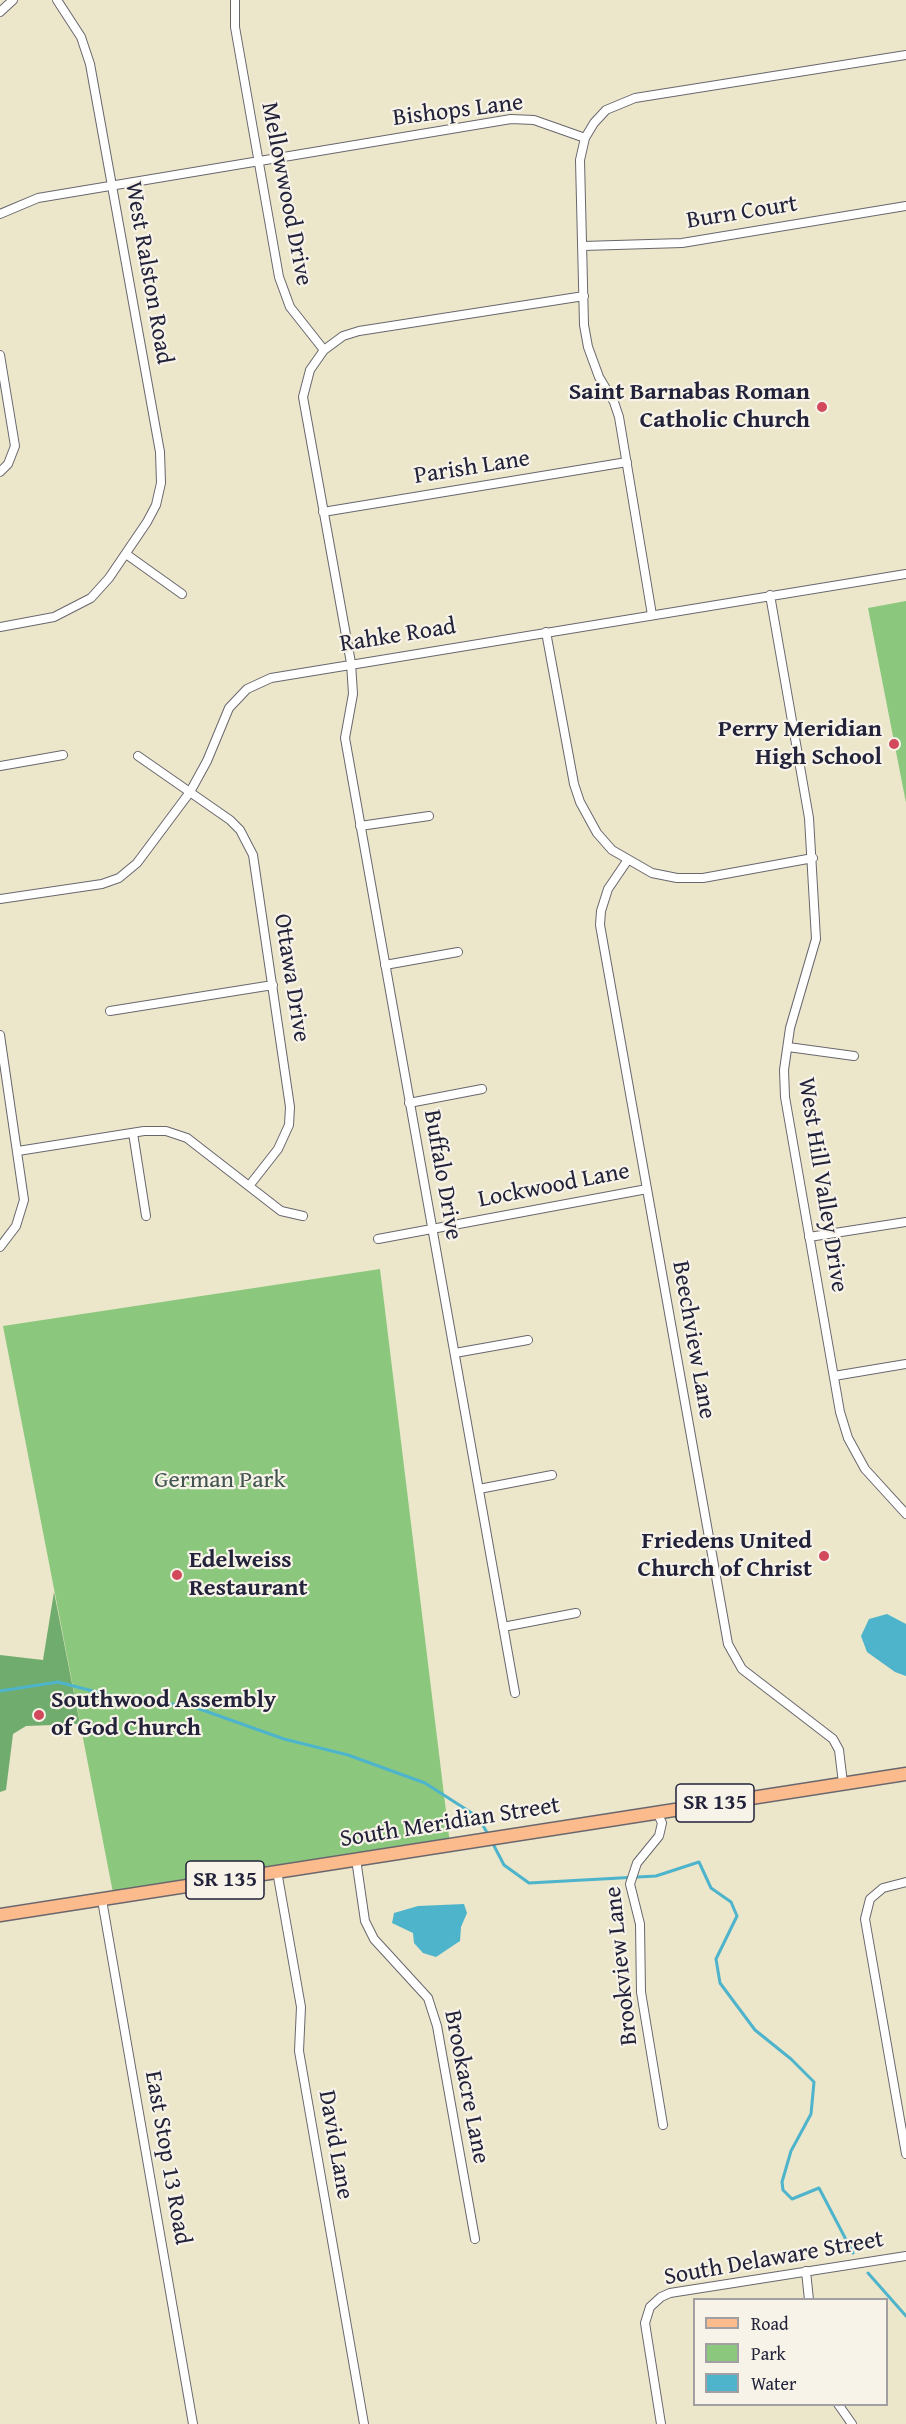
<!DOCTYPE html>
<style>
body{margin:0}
#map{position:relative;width:906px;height:2424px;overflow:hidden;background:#ece6cb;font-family:"Gentium Book Plus",serif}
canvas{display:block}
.legend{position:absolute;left:693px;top:2298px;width:195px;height:108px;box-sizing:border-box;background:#f7f3e8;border:2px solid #a29fa3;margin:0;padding:8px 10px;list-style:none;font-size:18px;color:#22223b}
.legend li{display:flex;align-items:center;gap:12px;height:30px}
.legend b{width:30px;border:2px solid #a29fa3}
</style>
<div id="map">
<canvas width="906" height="2424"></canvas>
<ul class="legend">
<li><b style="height:8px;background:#fbbb8c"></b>Road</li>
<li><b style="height:16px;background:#8bc87e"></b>Park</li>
<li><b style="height:16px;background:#4db4cc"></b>Water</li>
</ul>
</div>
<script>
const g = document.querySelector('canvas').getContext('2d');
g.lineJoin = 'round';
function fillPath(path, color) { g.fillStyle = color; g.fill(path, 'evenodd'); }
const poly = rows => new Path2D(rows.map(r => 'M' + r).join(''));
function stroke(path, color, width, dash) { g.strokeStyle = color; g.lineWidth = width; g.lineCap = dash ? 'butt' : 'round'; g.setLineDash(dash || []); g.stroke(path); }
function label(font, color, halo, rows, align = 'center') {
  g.font = font + ' "Gentium Book Plus",serif'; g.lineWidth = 4.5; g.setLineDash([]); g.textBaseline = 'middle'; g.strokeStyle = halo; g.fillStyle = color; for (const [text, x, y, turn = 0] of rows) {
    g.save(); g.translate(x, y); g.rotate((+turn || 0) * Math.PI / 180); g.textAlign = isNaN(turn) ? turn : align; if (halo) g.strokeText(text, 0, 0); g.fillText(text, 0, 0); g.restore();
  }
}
fillPath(poly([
 [906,601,906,803,868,608],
 [380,1269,450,1844,114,1898,3,1326]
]), '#8bc87e');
fillPath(poly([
 [54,1592,80,1724,26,1726,13,1734,6,1790,0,1792,0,1655,43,1660]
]), '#70ac6d');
fillPath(poly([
 [887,1614,906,1624,906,1676,895,1672,867,1652,861,1636,869,1619],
 [464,1904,467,1913,461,1927,460,1941,436,1957,423,1953,414,1943,413,1933,392,1923,394,1913,418,1906]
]), '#4db4cc');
stroke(poly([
 [0,1691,58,1682,116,1697,194,1707,284,1739,348,1755,425,1783,478,1817,489,1836],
 [492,1842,504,1865,529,1883,656,1876,699,1862,711,1888,731,1902,737,1916,716,1959,720,1983,755,2030,791,2059,814,2082,811,2114,791,2151,782,2182,783,2190,792,2199,819,2188,853,2253],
 [868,2273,906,2316]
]), '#4db4cc', 3);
const minor = poly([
 [235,0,235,27,279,277,290,307,324,350],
 [0,12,13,0],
 [0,214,38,198,511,119,534,120,585,138],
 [583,246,682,243,906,206],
 [0,355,15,446,8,464,0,472],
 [323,512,627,462],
 [126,554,182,594],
 [770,595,809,818,816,939,790,1028,784,1070,785,1097,840,1412,848,1438,865,1469,906,1514],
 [652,615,619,417,614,402,599,377,588,347,584,325,580,160,585,138,594,123,606,110,635,98,906,55],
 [0,627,54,617,91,598,109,578,147,522,156,505,161,483,160,452,90,64,81,37,57,0],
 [546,632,574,784,580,802,597,833,612,850,652,873,677,878,703,878,813,858],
 [138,756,230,820,240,830,253,855,290,1107,289,1125,278,1149,249,1186],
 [0,766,63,755],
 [360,826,429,816],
 [627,861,608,889,601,911,600,925,728,1644,742,1669,833,1739,839,1750,843,1783],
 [0,899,102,884,119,878,137,863,190,792,207,761,229,708,247,689,271,678,906,574],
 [385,965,458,952],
 [110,1011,273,985],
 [0,1035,24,1200,16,1226,0,1247],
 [788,1047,854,1056],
 [409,1103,482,1089],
 [133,1133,146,1216],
 [18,1151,144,1131,166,1131,187,1138,281,1211,303,1216],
 [809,1237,906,1222],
 [378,1239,647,1189],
 [455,1353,528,1340],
 [834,1376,906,1364],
 [479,1489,552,1475],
 [503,1627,576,1613],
 [515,1693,345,738,353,694,351,663,303,397,310,370,324,350,343,336,359,331,584,296],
 [657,1812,662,1823,659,1836,637,1863,630,1884,640,1924,641,1992,663,2125],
 [356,1859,365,1921,374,1939,428,1998,437,2026,475,2239],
 [277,1871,301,2007,299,2051,364,2424],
 [906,1882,883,1888,870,1899,865,1919,906,2154],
 [102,1900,193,2424],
 [806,2271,809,2300],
 [838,2404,852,2424],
 [661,2424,645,2323,650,2307,661,2297,670,2293,906,2256]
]);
const primary = poly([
 [0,1915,906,1774]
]);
stroke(minor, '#69676d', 10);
stroke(primary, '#69676d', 15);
stroke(minor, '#fff', 8);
stroke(primary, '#fbbb8c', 12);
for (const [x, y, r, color] of [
 [822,407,6,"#d1495b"],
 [894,744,6,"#d1495b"],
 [824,1556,6,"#d1495b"],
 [177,1575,6,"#d1495b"],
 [39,1715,6,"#d1495b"]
]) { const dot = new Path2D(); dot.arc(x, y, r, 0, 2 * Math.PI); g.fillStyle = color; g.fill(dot); stroke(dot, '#f7f3e8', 2); }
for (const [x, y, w] of [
 [715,1803,78],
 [225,1880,78]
]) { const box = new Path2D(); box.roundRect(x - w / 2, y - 19, w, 38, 4.5); g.fillStyle = '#f7f3e8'; g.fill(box); stroke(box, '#22223b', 1.5); }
label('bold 22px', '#22223b', null, [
 ["SR 135",715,1803],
 ["SR 135",225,1880]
]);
label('24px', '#22223b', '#f7f3e8', [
 ["Bishops Lane",458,111,-7],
 ["Mellowwood Drive",286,194,79],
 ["Burn Court",742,213,-9],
 ["West Ralston Road",148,273,80],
 ["Parish Lane",472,468,-9],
 ["Rahke Road",398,636,-9],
 ["Ottawa Drive",291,978,81],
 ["Buffalo Drive",442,1175,80],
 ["West Hill Valley Drive",822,1185,81],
 ["Lockwood Lane",554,1186,-11],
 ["Beechview Lane",693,1340,80],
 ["South Meridian Street",450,1823,-9],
 ["Brookview Lane",622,1966,-96],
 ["Brookacre Lane",466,2087,79],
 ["David Lane",335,2145,80],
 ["East Stop 13 Road",167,2158,80],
 ["South Delaware Street",774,2259,-10]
]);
label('bold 24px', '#22223b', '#f7f3e8', [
 ["Saint Barnabas Roman",810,393],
 ["Catholic Church",810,421],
 ["Perry Meridian",882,730],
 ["High School",882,758],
 ["Friedens United",812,1542],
 ["Church of Christ",812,1570],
 ["Edelweiss",189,1561,"left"],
 ["Restaurant",189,1589,"left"],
 ["Southwood Assembly",51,1701,"left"],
 ["of God Church",51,1729,"left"]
], 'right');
label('24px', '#42544f', '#f7f3e8', [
 ["German Park",220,1481]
]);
</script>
